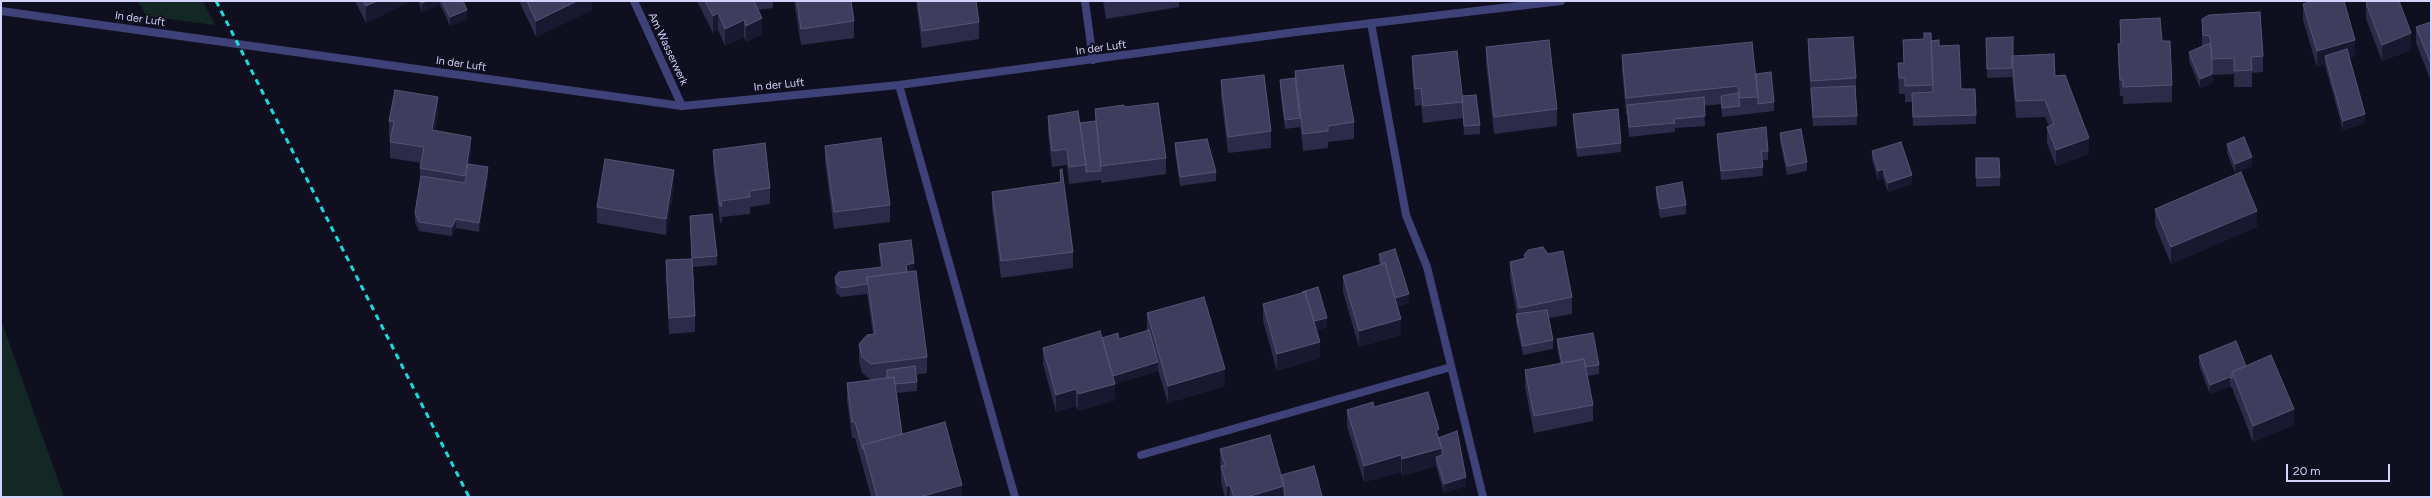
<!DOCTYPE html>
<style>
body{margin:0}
#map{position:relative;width:2432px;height:498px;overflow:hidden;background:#100f1f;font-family:Figtree,sans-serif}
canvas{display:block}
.frame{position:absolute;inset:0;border:2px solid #d3d2fa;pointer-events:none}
.scale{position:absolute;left:2286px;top:464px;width:104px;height:18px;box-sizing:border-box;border:2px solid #d3d2fa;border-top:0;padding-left:5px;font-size:12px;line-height:14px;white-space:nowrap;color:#d3d2fa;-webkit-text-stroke:3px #100f1f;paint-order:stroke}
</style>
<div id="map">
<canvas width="2432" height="498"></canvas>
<div class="frame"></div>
<div class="scale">20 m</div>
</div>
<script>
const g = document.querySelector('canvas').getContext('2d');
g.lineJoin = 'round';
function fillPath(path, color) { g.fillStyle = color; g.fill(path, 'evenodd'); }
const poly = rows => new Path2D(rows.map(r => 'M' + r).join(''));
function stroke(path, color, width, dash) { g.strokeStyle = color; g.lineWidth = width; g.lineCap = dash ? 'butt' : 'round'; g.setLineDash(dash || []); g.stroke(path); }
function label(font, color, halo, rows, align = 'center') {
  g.font = font + ' Figtree,sans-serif'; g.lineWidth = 4; g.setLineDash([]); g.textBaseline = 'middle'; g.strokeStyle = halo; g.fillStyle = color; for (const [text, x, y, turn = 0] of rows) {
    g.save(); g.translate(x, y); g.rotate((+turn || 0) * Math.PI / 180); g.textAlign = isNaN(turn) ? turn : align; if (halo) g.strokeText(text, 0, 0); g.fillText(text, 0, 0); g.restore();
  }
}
fillPath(poly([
 [138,1,203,1,215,25,146,16],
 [1,320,64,497,1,497]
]), '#132825');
stroke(poly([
 [1085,1,1093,60],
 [1371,23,1406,215,1427,267,1483,497],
 [899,85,1015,497],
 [1141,455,1451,367]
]), '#3f4278', 8);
stroke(poly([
 [634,1,682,106],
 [1,11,682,106,899,85,1296,32,1561,1]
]), '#3f4278', 8);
stroke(poly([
 [216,1,469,497]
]), '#1adade', 3, [6, 5]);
fillPath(poly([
 [355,1,410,1,366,23],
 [418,1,463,1,467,19,450,26,440,4,422,12],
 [519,1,592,1,592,10,536,37],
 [697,1,773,1,773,8,758,10,762,34,746,42,744,37,725,46,718,30,713,33],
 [794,1,851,1,854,21,854,38,801,45],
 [916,1,976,1,979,22,979,39,922,48],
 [1103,1,1179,1,1179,7,1106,19],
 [2366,3,2411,50,2382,61,2366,19],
 [2303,4,2355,56,2349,58,2365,123,2343,130,2325,65,2317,67,2303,20],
 [2202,19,2263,56,2263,72,2252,73,2252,87,2234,87,2234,74,2213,75,2213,83,2200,88,2189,61,2189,52,2202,46],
 [2120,20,2162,41,2172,85,2172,102,2123,104,2123,96,2120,96,2118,60,2118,44,2120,43],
 [2431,22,2431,81,2416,43,2416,27],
 [1986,38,2013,56,2055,76,2089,154,2056,166,2047,143,2047,127,2049,126,2045,117,2016,118,2012,77,1987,78],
 [1808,39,1856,78,1856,95,1857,125,1813,126,1808,56],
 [1924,39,1931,41,1939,46,1961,89,1976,115,1976,124,1913,126,1912,102,1905,102,1905,94,1899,94,1898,63,1904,63,1903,40],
 [1486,47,1557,109,1557,126,1494,134,1486,63],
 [1622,55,1756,74,1774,102,1774,111,1722,117,1721,104,1704,106,1705,126,1675,128,1675,132,1629,137,1627,114,1626,114,1622,71],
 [1412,56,1462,96,1480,125,1480,134,1464,135,1463,116,1463,118,1423,123,1421,105,1415,106,1412,73],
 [1295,71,1354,122,1354,139,1328,142,1328,148,1303,151,1300,125,1300,127,1285,129,1280,89,1280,80,1295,78],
 [1221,80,1271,131,1271,148,1228,153,1221,97],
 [1125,107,1166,158,1166,174,1101,183,1101,179,1101,180,1069,184,1067,165,1052,167,1048,133,1048,116,1080,123,1095,121,1095,109],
 [438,114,435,131,471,153,469,164,488,176,479,232,456,228,452,236,419,231,415,222,415,213,420,180,420,168,421,163,390,158,390,142,391,137,389,137,389,121],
 [1573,114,1621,143,1621,152,1577,157,1573,123],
 [1780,133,1807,162,1807,171,1787,175,1780,142],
 [1717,134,1768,151,1768,160,1762,160,1763,176,1721,180,1717,143],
 [1175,143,1216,172,1216,181,1180,186,1175,152],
 [2227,144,2252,166,2235,173,2227,153],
 [825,146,890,205,890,222,834,229,825,162],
 [713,150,770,188,770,204,750,207,750,214,722,217,722,222,720,223,713,166],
 [1872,151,1912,184,1888,192,1883,178,1878,180,1872,160],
 [1976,158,2000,177,2000,186,1976,187],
 [1060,170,1073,252,1073,268,1001,278,992,208,992,192,1060,183],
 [674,187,666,235,597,223,597,207],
 [1656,187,1686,205,1686,214,1660,218,1656,196],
 [2155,209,2257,227,2171,264,2155,225],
 [690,225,717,256,717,265,693,267,695,316,695,332,669,334,666,276,666,260,692,259],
 [879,244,914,272,927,357,927,373,916,375,917,382,917,391,897,393,902,434,962,497,871,497,855,438,852,438,847,400,847,383,871,380,862,373,859,361,859,344,873,334,867,294,841,297,836,293,835,277,881,267,879,253],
 [1379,254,1409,303,1397,306,1401,335,1359,347,1343,292,1343,276,1380,265,1379,263],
 [1524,255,1572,297,1572,314,1549,318,1553,340,1553,349,1523,355,1516,323,1516,314,1517,314,1510,278,1510,262,1524,259],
 [1263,304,1327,327,1317,330,1320,358,1277,371,1263,321],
 [1147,313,1225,386,1168,403,1158,370,1158,371,1115,384,1115,400,1078,411,1076,406,1056,412,1043,364,1043,348,1102,338,1119,339,1147,331],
 [1557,339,1599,365,1599,374,1587,376,1593,405,1593,421,1534,433,1525,387,1525,370,1560,363,1557,348],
 [2199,356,2246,366,2294,425,2253,442,2232,388,2230,386,2210,394,2199,365],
 [1374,407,1439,437,1466,486,1444,493,1436,466,1402,476,1401,472,1364,482,1347,426,1347,410],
 [1220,449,1281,475,1322,497,1225,497,1221,482]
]), '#2d2a4a');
fillPath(poly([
 [377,1,410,1,366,23,366,6],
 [427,1,440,1,440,4,422,12,422,3],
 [577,1,592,1,592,10,536,37,536,21],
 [751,1,756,1,756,10],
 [467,10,467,19,450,26,450,17],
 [718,13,718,30,713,33,713,16],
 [762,18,762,34,746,42,746,26],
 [744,20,744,37,725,46,725,29],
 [2411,33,2411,50,2382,61,2382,45],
 [2355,40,2355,56,2327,64,2325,56,2325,65,2317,67,2317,51],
 [2213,73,2213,83,2200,88,2200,79],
 [438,97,438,114,432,146,432,130],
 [2365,114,2365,123,2343,130,2343,121],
 [471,137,471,153,465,192,465,176],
 [2089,138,2089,154,2056,166,2056,150],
 [2252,157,2252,166,2235,173,2235,164],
 [488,167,488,176,479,232,479,223],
 [1883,169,1883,178,1878,180,1878,171],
 [674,170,674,187,666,235,666,219],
 [1912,175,1912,184,1888,192,1888,183],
 [2257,211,2257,227,2171,264,2171,247],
 [456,219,456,228,452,236,452,227],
 [914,263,914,272,906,274,906,265],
 [1409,294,1409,303,1393,307,1393,298],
 [1327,318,1327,327,1312,331,1312,322],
 [1401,319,1401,335,1359,347,1359,331],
 [1320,342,1320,358,1277,371,1277,354],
 [1158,362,1158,371,1115,384,1115,400,1078,411,1078,394,1111,376],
 [1225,369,1225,386,1168,403,1168,386],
 [2230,377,2230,386,2210,394,2210,385],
 [1076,389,1076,406,1056,412,1056,395],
 [2294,409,2294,425,2253,442,2253,426],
 [1439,429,1439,445,1436,431],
 [1442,448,1442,464,1436,457,1436,466,1402,476,1402,459],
 [1401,455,1401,472,1364,482,1364,466],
 [1466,477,1466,486,1444,493,1444,484],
 [962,485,962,497,920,497],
 [1230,485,1230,497,1227,497,1227,486],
 [1284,486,1284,497,1247,497]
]), '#1a1731');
const building = poly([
 [363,1,377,1,366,6,363,1],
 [421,1,427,1,422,3,421,1],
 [442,1,463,1,467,10,450,17,442,1],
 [527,1,577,1,536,21,527,1],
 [705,1,754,1,762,18,746,26,744,20,725,29,718,13,713,16,705,1],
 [797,1,851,1,854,21,801,29,797,1],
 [918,1,976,1,979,22,922,31,918,1],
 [1106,1,1115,1,1106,2,1106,1],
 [2313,1,2344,1,2355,40,2317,51,2303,4,2313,1],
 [2370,1,2399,1,2411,33,2382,45,2366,3,2370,1],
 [2260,12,2263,56,2251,57,2252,70,2234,71,2234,58,2212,59,2210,36,2203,35,2202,19,2209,15,2260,12],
 [2160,18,2162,41,2170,41,2172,85,2123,87,2123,80,2120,80,2118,44,2121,43,2120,20,2160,18],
 [2431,22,2431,64,2416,27,2431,22],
 [1924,33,1931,33,1933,85,1905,86,1905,78,1899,78,1898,63,1904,63,1903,40,1924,39,1924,33],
 [1853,37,1856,78,1811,81,1808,39,1853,37],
 [2013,37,2013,56,2012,56,2012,68,1987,69,1986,38,2013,37],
 [1549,40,1557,109,1494,117,1486,47,1549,40],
 [1939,40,1939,46,1959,45,1961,89,1975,89,1976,115,1913,117,1912,93,1933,92,1931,41,1939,40],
 [1752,42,1758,97,1740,98,1738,86,1626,98,1622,55,1752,42],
 [2210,43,2212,59,2212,74,2200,79,2189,52,2210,43],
 [2347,49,2365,114,2343,121,2325,56,2347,49],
 [1457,51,1463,102,1423,106,1421,88,1415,89,1412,56,1457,51],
 [2054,54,2055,76,2065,75,2089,138,2056,150,2047,127,2054,124,2045,100,2016,101,2012,56,2054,54],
 [1343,65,1354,122,1328,126,1328,131,1303,134,1295,71,1343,65],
 [1771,72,1774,102,1758,104,1758,97,1756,74,1771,72],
 [1264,75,1271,131,1228,137,1221,80,1264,75],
 [1295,78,1300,118,1285,120,1280,80,1295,78],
 [1855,86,1857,116,1813,117,1811,88,1855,86],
 [395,90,438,97,432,130,471,137,465,176,420,168,424,147,390,142,394,121,389,121,395,90],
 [1738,93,1740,106,1722,108,1721,96,1738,93],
 [1476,95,1480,125,1464,126,1462,96,1476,95],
 [1704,97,1705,116,1674,119,1675,123,1629,127,1627,105,1704,97],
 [1158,103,1166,158,1101,166,1095,109,1124,105,1125,107,1158,103],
 [1618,109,1621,143,1577,148,1573,114,1618,109],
 [1078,111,1086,165,1069,167,1067,149,1052,151,1048,116,1078,111],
 [1096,121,1101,171,1086,172,1086,165,1080,123,1096,121],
 [1766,127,1768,151,1761,151,1763,167,1721,171,1717,134,1766,127],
 [1801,129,1807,162,1787,166,1780,133,1801,129],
 [2244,137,2252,157,2235,164,2227,144,2244,137],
 [881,138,890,205,834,212,825,146,881,138],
 [1207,139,1216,172,1180,177,1175,143,1207,139],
 [1901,142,1912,175,1888,183,1883,169,1878,171,1872,151,1901,142],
 [765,143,770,188,749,191,750,197,721,201,722,206,720,206,713,150,765,143],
 [1976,158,1999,158,2000,177,1976,178,1976,158],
 [605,159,674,170,666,219,597,207,605,159],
 [468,164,488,167,479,223,456,219,452,227,419,222,415,213,421,176,465,183,468,164],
 [1062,169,1073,252,1001,261,992,192,1061,182,1060,170,1062,169],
 [2241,172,2257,211,2171,247,2155,209,2241,172],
 [1682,182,1686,205,1660,209,1656,187,1682,182],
 [712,214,717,256,692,258,690,216,712,214],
 [911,240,914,263,906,265,907,272,867,277,867,284,841,288,836,283,835,277,839,272,882,267,879,244,911,240],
 [1543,247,1548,254,1563,251,1572,297,1519,308,1510,262,1526,258,1524,255,1528,250,1543,247],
 [1395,249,1409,294,1395,298,1385,263,1382,264,1379,254,1395,249],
 [692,259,695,316,669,318,666,260,692,259],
 [1385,263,1401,319,1359,331,1343,276,1385,263],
 [916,271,927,357,871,364,862,357,859,344,867,335,875,334,867,277,916,271],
 [1318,287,1327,318,1314,321,1305,292,1302,293,1302,292,1318,287],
 [1305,292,1320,342,1277,354,1263,304,1305,292],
 [1204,297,1225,369,1168,386,1147,313,1204,297],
 [1547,310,1553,340,1523,346,1516,314,1547,310],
 [1149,330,1158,362,1113,376,1102,338,1118,333,1119,339,1149,330],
 [1100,331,1115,384,1078,394,1076,389,1056,395,1043,348,1100,331],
 [1593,333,1599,365,1585,367,1584,359,1562,363,1557,339,1593,333],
 [2236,341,2246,366,2232,372,2232,379,2230,377,2210,385,2199,356,2236,341],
 [2271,355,2294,409,2253,426,2232,372,2271,355],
 [1584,359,1593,405,1534,416,1525,370,1584,359],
 [915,366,917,382,895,384,894,377,887,378,887,370,915,366],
 [894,377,902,434,863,445,863,450,855,422,852,422,847,383,894,377],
 [1428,392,1439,429,1436,431,1442,448,1402,459,1401,455,1364,466,1347,410,1373,402,1374,407,1428,392],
 [945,422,962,485,920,497,877,497,863,445,945,422],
 [1457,431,1466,477,1444,484,1436,457,1442,455,1442,448,1438,438,1457,431],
 [1270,435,1284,486,1247,497,1234,497,1230,485,1227,486,1221,466,1225,465,1220,449,1270,435],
 [1314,466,1322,496,1320,497,1285,497,1284,491,1284,486,1281,475,1314,466]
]);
fillPath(building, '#3f3c5d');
stroke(building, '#565376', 1);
label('11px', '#d3d2fa', '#100f1f', [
 ["In der Luft",140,19,8],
 ["In der Luft",1101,48,-8],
 ["Am Wasserwerk",668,49,65],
 ["In der Luft",461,64,8],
 ["In der Luft",779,85,-6]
]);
</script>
